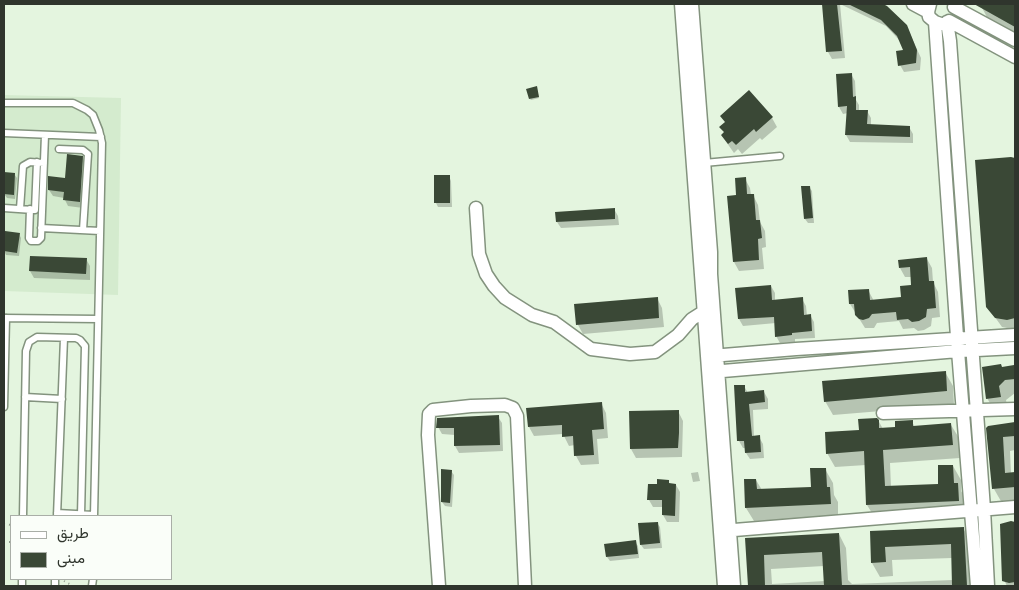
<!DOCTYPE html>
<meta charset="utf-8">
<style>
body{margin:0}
#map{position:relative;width:1019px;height:590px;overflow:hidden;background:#e4f5df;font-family:Helvetica,Vazirmatn,sans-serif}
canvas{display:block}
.frame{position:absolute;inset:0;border:5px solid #2f352d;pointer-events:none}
.legend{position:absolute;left:10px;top:515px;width:162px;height:65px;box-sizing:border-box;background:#fafef9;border:1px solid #a9aea7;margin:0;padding:6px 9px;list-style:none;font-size:15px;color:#2f352d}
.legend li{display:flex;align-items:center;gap:10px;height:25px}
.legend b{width:25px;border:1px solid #a9aea7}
</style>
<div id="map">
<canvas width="1019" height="590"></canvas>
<div class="frame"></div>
<ul class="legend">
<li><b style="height:6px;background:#fff"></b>طريق</li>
<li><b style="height:14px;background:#3a4836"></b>مبنى</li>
</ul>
</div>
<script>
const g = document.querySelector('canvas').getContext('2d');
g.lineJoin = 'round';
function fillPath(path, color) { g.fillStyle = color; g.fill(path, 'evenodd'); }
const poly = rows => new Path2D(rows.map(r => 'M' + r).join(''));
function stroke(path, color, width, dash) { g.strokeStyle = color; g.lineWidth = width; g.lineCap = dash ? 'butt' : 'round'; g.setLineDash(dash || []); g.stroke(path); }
fillPath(poly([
 [4,95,121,98,118,295,4,291]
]), '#d4ebce');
fillPath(poly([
 [823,4,880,4,887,7,910,34,921,58,920,70,904,72,900,65,905,51,900,41,886,26,840,4,845,58,832,59,828,52],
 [980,4,1015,4,1015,35,989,21],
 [851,74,855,81,856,100,859,105,859,111,867,111,871,118,871,126,909,127,913,134,913,143,850,142,846,135,848,113,843,114,839,107],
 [537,89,539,98,531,100,530,99],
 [772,118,777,127,762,140,760,138,742,154,738,149,734,153,722,136,725,133,721,127],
 [82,157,86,164,83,208,68,206,64,198,53,196,49,190,66,179],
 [1011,159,1015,159,1015,328,1012,329,1002,327,987,306],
 [14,174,17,178,15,199,7,198,4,194],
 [449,176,451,181,452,207,438,207,436,203],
 [745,179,750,188,751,195,753,195,758,205,760,222,765,231,766,247,762,248,764,269,739,271,734,262,738,197],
 [809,187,812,191,814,223,808,223,805,219],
 [614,209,618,216,619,225,561,228,557,222],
 [6,232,19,234,21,238,19,256,6,255,4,251],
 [31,257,86,259,90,266,90,280,34,278,30,271],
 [927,259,932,268,933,282,938,292,940,317,932,318,931,326,924,330,918,331,914,328,903,329,899,321,877,323,874,328,865,328,850,304,868,290,874,301,902,298,912,286,912,277,905,277,900,268],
 [771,286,775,293,775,301,802,299,806,306,807,316,810,315,814,322,815,338,795,339,795,342,780,343,776,336,776,323,743,326,739,319,737,289],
 [657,298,662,308,664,327,583,334,578,325,576,305],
 [1015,367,1015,393,1006,400,1008,410,995,412,987,398,1002,368],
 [945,372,953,386,954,405,833,415,825,401],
 [744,386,748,393,764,392,768,399,768,409,753,410,754,437,759,437,763,444,764,458,750,459,746,453,746,448,743,448,739,441,735,387],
 [601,403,606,413,608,438,597,439,599,464,581,465,576,456,575,445,569,446,563,434,534,436,529,427],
 [678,411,683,421,682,457,636,458,631,449],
 [498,417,502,423,503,451,459,453,455,446,455,435,442,434,438,427],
 [878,420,883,429,897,428,912,422,915,427,951,425,959,438,960,458,890,463,891,487,940,485,953,466,961,480,961,491,965,498,966,515,875,518,867,505,866,465,835,467,827,453],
 [1014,423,1015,450,1010,451,1011,474,1015,474,1015,502,1002,503,994,489,988,428],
 [825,469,833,483,834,495,838,502,838,518,754,521,746,508,756,480,762,490,812,488],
 [451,471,454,475,452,507,445,506,442,502],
 [698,472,700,481,693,482,691,473],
 [668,481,670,485,676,485,680,492,679,522,667,522,663,515,663,507,653,507,649,500,659,485],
 [657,523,660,527,662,548,644,549,641,545],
 [1011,523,1015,523,1015,586,1007,586,1004,580],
 [963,528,971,542,973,586,749,586,747,539,839,534,846,548,848,580,852,584,953,580,952,558,892,560,893,576,880,577,872,563,871,532],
 [824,566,825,581,772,584,771,569],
 [635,542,638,546,639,558,610,561,607,557]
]), '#0003');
fillPath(poly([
 [822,4,837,4,842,51,826,52],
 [848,4,883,4,887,6,907,25,917,50,916,63,898,66,896,51,903,50,897,36,881,20],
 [974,4,1015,4,1015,27],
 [852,73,853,97,856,96,856,110,868,110,867,124,910,126,910,137,845,135,847,106,838,107,836,74],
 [537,86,539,97,529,99,526,89],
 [749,90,773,117,756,132,754,129,736,145,732,141,728,144,721,135,724,132,719,127,725,122,720,116],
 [67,154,83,156,80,202,63,200,64,192,48,190,48,176,65,178],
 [1011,157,1015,158,1015,195,1014,194,1015,218,1015,318,1007,320,995,318,986,307,975,160],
 [4,172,15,173,14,195,4,194],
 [434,175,450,175,450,203,434,203],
 [746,177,747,194,754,194,756,220,760,220,762,238,758,239,759,260,733,262,727,196,736,195,735,178],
 [801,186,810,186,813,218,804,219],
 [615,208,615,219,556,222,555,212],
 [5,231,20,233,17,253,4,251],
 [30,256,87,258,86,274,29,271],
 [927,257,929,281,934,281,936,308,927,309,926,317,919,321,912,322,908,319,897,320,896,312,872,314,869,318,863,320,859,319,855,315,854,304,849,304,848,290,869,289,870,300,901,297,900,286,911,285,910,267,899,268,898,260],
 [771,285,772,300,803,297,804,315,811,314,812,331,792,333,792,335,775,337,774,317,738,319,735,288],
 [658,297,659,318,576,325,574,304],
 [1001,364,1002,367,1014,365,1015,379,1005,380,999,386,1001,397,986,399,982,367],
 [946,371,947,391,824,402,822,381],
 [734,385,745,385,745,392,764,390,765,402,749,404,752,436,760,435,761,452,745,453,744,441,737,441],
 [602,402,604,429,592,430,594,455,574,456,573,436,562,437,562,425,528,427,526,408],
 [679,410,679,433,678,448,630,449,629,411],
 [499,415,500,445,454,446,454,428,436,428,437,418],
 [877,418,879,420,879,428,895,427,895,421,913,420,913,426,951,423,953,445,883,450,885,486,938,484,938,465,953,465,954,483,958,483,959,501,866,505,864,451,826,454,825,432,859,430,858,419],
 [1015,422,1015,436,1003,437,1005,473,1015,472,1015,487,992,489,986,428,988,426],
 [810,468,826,468,827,487,830,487,831,504,745,508,744,479,756,479,757,489,811,487],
 [441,469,452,470,450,503,441,502],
 [657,479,669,480,669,483,676,484,675,516,662,515,662,500,647,500,648,484,657,484],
 [1011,521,1015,522,1015,582,1009,583,1002,581,1000,524],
 [658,522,660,543,640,545,638,523],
 [964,527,967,586,952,586,951,544,885,547,886,562,871,563,870,531],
 [839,533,842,586,824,586,822,552,764,555,765,586,748,586,745,538],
 [636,540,638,554,606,557,604,544]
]), '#3a4836');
const lane = poly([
 [4,103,73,103,87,110,93,115,99,130,102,143,94,516],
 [4,133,101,137],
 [59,149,83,150,88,154,83,230],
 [704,163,780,156],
 [4,208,33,210],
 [20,209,23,166,30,162,44,163],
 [30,209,29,238,31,241,38,241,41,238,45,135],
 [35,210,37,162],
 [41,228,100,231],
 [4,318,98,319],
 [25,397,62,399],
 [4,407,6,318],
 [57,513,94,515],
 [23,516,26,351,29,342,37,337,76,338,80,340,85,346,81,515],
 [57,516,64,338],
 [22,586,22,579],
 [55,586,55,579],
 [92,586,93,579]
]);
const street = poly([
 [681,4,724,586],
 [692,4,711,252,711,274,734,586],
 [913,4,928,12],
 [930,4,928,12,929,17,935,22,941,24],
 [954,7,1015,40],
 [949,21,1015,57],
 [935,22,958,351,977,586],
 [947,22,950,41,984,509,988,586],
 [476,208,479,254,486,274,494,286,505,298,532,315,554,322,591,349,630,354,655,352,678,335,692,319,703,312],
 [711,356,796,349,1015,335],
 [711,372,958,351,1015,348],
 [883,413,1015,409],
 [722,531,1015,507],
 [439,586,428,435,429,414,433,410,471,406,505,405,513,408,517,416,525,586]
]);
stroke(lane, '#83937e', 9);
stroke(street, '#83937e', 15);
stroke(poly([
 [4,524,11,525],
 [4,542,11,542],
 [64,581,73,586]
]), '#909c8d', 2, [1, 4]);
stroke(lane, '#fff', 6);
stroke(street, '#fff', 12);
</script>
